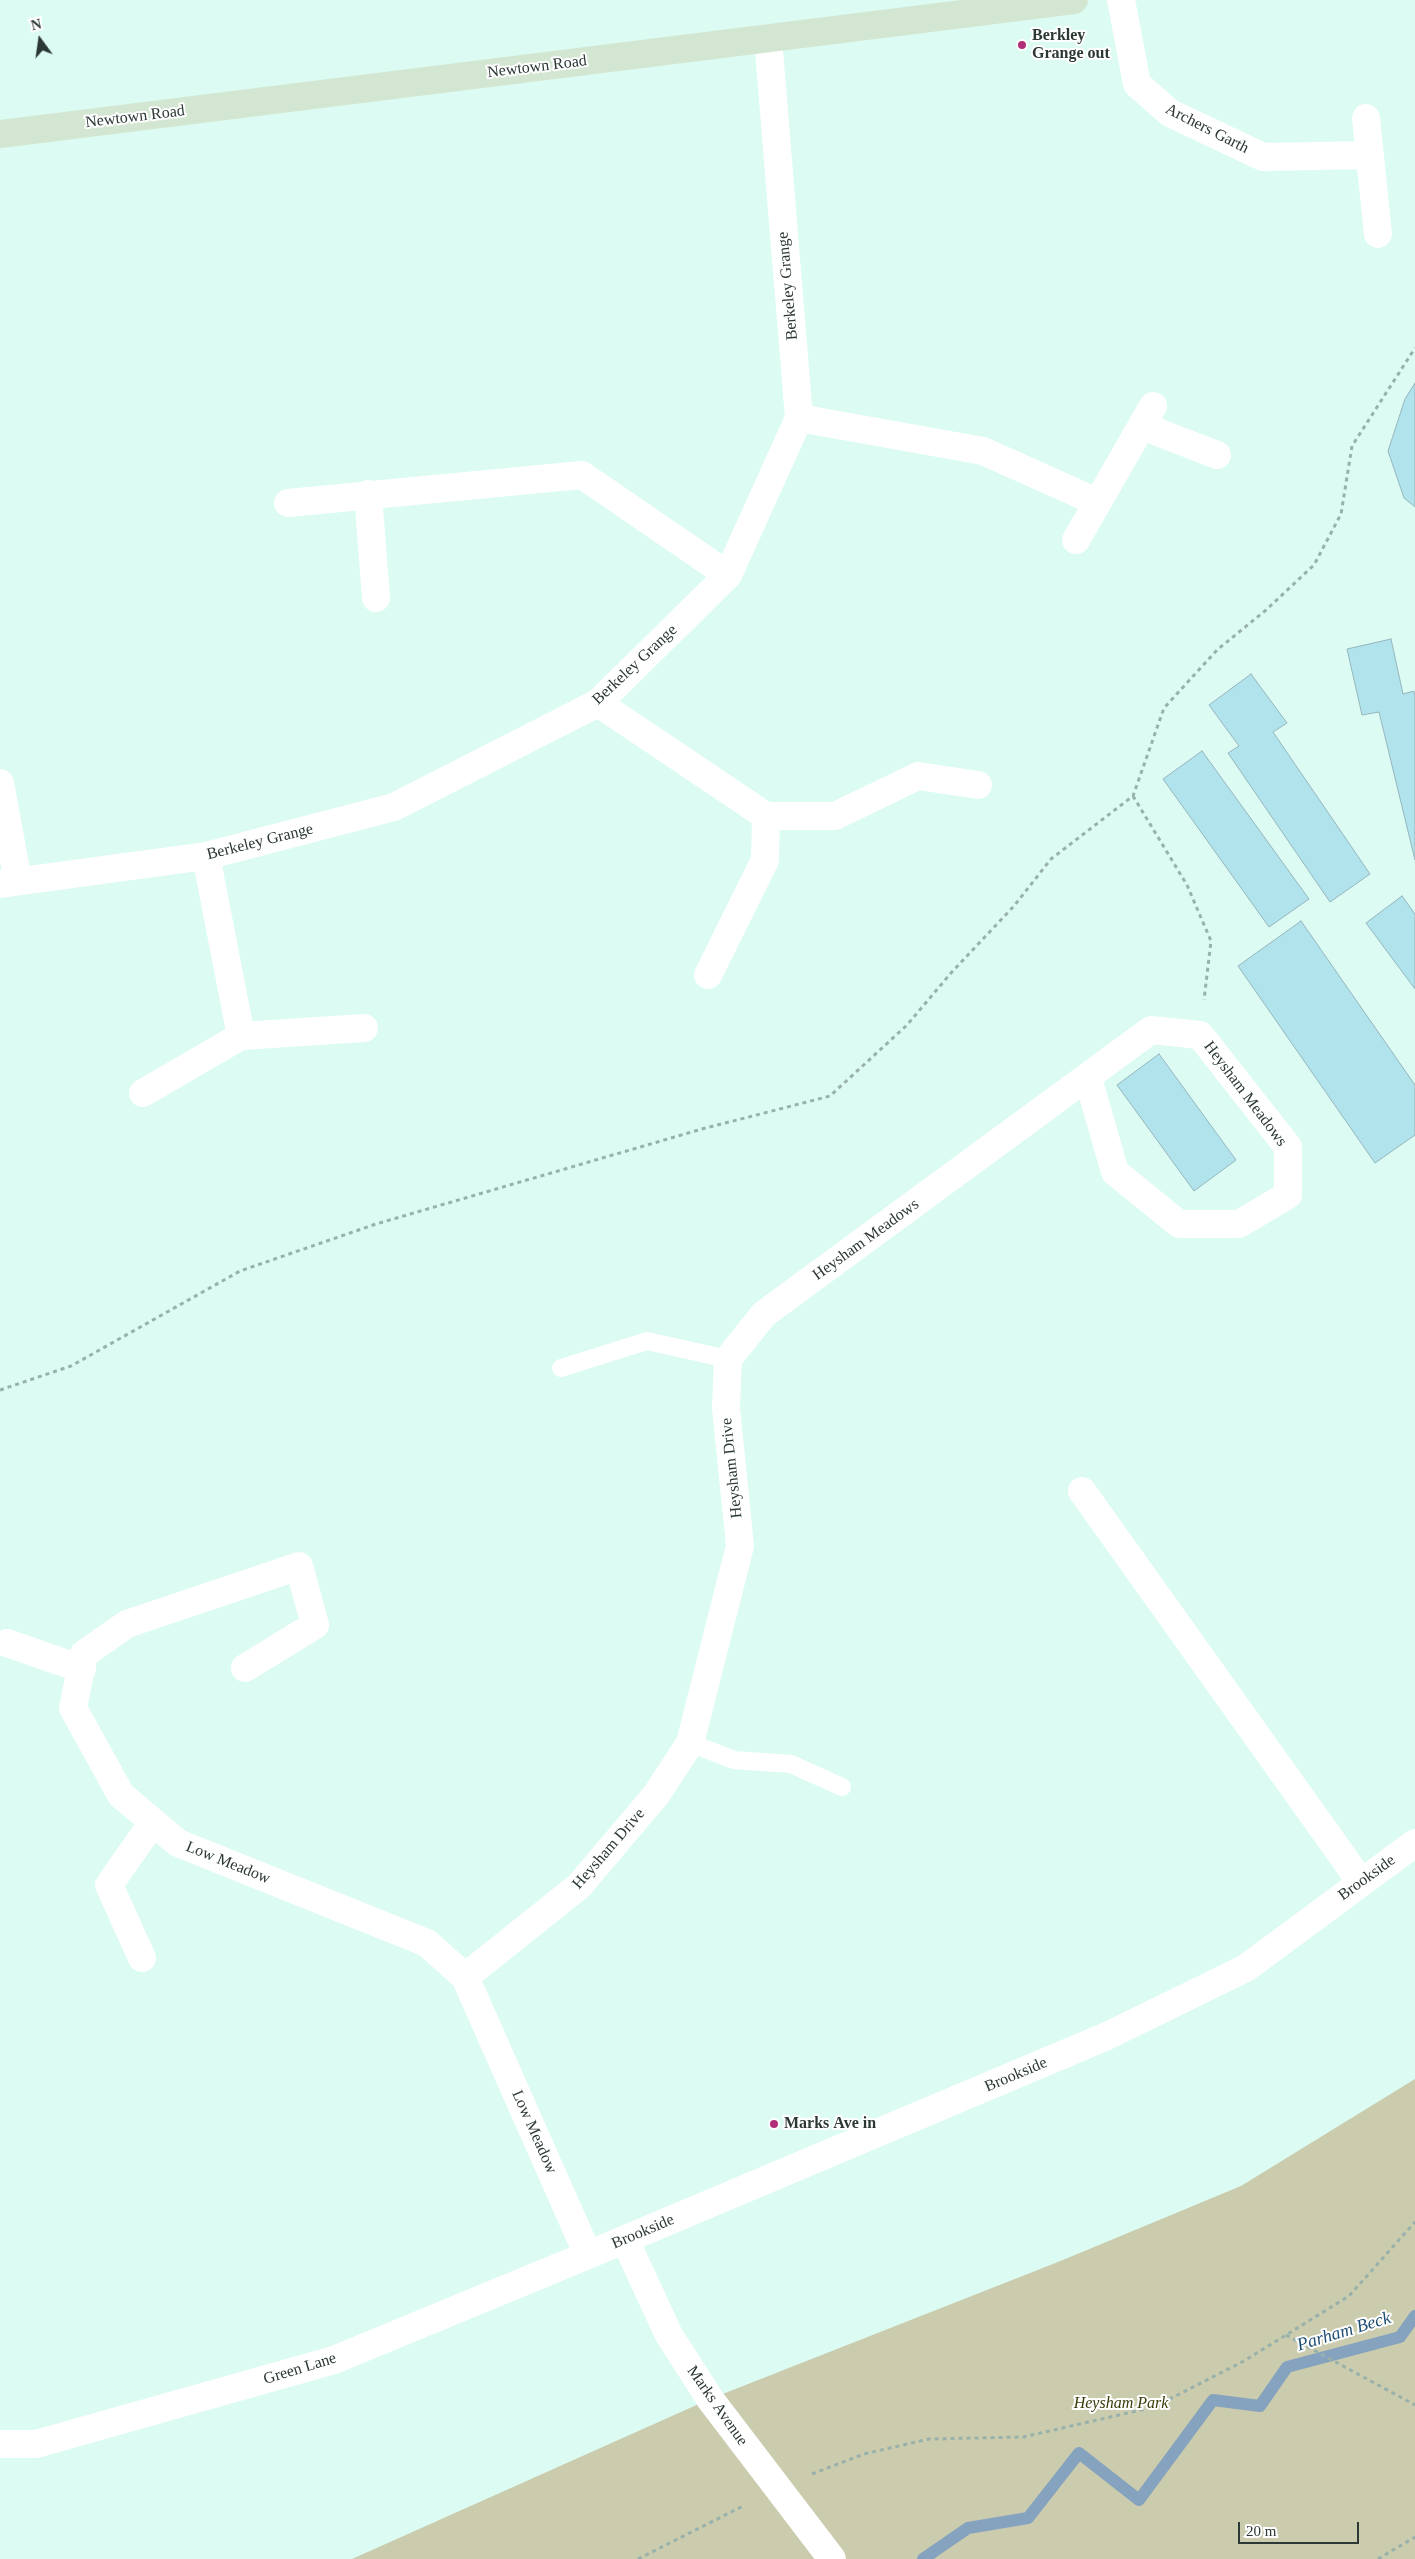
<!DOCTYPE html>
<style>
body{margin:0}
#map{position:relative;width:1415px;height:2559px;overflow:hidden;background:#dbfbf3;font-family:"Times New Roman",serif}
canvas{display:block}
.north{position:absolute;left:15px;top:15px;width:50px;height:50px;-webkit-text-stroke:4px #fff;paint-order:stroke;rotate:346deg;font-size:14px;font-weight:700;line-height:20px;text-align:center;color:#2b3835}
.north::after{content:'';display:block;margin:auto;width:18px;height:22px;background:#2b3835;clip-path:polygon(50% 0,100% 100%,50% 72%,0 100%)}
.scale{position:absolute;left:1238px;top:2522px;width:121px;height:22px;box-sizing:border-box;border:2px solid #2b3835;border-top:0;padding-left:6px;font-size:15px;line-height:18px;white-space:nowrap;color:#2b3835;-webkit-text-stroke:4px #fff;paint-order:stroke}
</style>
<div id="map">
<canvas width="1415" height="2559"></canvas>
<div class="north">N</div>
<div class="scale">20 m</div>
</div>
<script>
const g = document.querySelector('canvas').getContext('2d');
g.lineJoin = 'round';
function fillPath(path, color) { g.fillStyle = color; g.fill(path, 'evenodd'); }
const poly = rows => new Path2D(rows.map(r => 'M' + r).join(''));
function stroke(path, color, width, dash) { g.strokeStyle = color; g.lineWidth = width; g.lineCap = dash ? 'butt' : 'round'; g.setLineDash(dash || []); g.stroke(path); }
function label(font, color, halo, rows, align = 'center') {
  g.font = font + ' "Times New Roman",serif'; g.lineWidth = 4; g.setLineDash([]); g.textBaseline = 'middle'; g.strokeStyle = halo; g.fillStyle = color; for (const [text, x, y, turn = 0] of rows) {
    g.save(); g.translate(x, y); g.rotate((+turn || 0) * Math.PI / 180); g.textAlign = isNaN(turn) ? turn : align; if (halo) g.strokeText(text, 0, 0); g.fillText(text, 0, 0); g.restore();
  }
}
fillPath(poly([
 [1415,2079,1415,2559,352,2559,710,2399,1058,2262,1241,2186]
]), '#cbcbad');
stroke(poly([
 [923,2559,968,2528,1028,2518,1079,2453,1139,2500,1213,2400,1260,2406,1287,2367,1400,2337,1415,2316]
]), '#85a3bf', 12);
const building = poly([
 [1415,383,1415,507,1404,498,1388,451,1405,399,1415,383],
 [1391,639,1403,694,1414,691,1415,697,1415,860,1379,712,1362,715,1347,649,1391,639],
 [1251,674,1287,723,1273,732,1370,874,1330,902,1228,753,1239,746,1209,705,1251,674],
 [1202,751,1309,899,1269,927,1163,779,1202,751],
 [1402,896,1415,914,1415,989,1366,923,1402,896],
 [1301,921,1415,1085,1415,1135,1375,1163,1238,966,1301,921],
 [1159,1054,1236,1160,1194,1191,1117,1085,1159,1054]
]);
fillPath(building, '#b1e3ed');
stroke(building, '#96b5bc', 1);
stroke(poly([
 [1133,796,1187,885,1211,941,1204,1000],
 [0,1390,71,1366,240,1271,376,1224,702,1129,830,1096,907,1025,951,973,1014,906,1051,859,1133,796,1164,708,1217,650,1266,610,1314,565,1341,514,1352,446,1415,348],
 [1286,2335,1415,2405],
 [812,2474,864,2454,929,2439,1023,2437,1154,2407,1244,2361,1349,2296,1415,2222],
 [638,2559,745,2505],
 [1378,2559,1415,2537]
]), '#98b1ab', 3, [4, 4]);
stroke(poly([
 [561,1368,647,1341,728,1359],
 [690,1743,734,1760,791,1764,842,1787]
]), '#fff', 18);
stroke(poly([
 [1121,0,1137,84,1170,113,1263,157,1369,155],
 [1366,118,1378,234],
 [799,418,983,451,1097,502],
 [1142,426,1217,455],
 [368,494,376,598],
 [288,503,582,475,728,575],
 [1076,540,1153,406],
 [598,703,766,816,835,816,918,776,978,785],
 [0,783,18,881],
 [206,856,241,1036],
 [0,884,206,856,394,807,598,703,728,575,799,418,768,38],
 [708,975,765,860,766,816],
 [143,1093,241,1036,364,1028],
 [1082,1491,1361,1882],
 [7,1643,82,1669],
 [245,1668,315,1625,299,1566,127,1624,84,1654,73,1708,121,1795,178,1843,427,1943,465,1977,588,2255],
 [142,1958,109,1885,153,1822],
 [465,1977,579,1886,656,1795,690,1743,740,1546,726,1408,728,1359,764,1314,1151,1030,1200,1035,1288,1147,1288,1195,1239,1224,1179,1224,1115,1172,1088,1078],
 [625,2240,669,2335,710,2399,832,2559],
 [0,2444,36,2444,334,2360,588,2255,1107,2036,1246,1968,1415,1843]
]), '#fff', 28);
stroke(poly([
 [0,134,1074,0]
]), '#d3e6d1', 28);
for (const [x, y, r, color] of [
 [1022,45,5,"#b12e78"],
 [774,2124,5,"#b12e78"]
]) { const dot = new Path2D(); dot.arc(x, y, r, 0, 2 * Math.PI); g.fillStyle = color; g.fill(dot); stroke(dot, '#fff', 2); }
label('bold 16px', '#2b3835', '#fff', [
 ["Berkley",1032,36],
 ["Grange out",1032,54],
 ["Marks Ave in",784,2124]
], 'left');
label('16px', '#2b3835', '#fff', [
 ["Newtown Road",537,67,-7],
 ["Newtown Road",135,117,-7],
 ["Archers Garth",1207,129,27],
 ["Berkeley Grange",788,286,-95],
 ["Berkeley Grange",635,665,-43],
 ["Berkeley Grange",260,842,-14],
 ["Heysham Meadows",1245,1094,53],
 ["Heysham Meadows",866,1240,-36],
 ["Heysham Drive",732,1468,-96],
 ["Heysham Drive",609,1849,-49],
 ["Low Meadow",228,1863,22],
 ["Brookside",1367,1878,-36],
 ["Brookside",1016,2075,-23],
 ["Low Meadow",534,2132,66],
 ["Brookside",643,2232,-23],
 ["Green Lane",300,2369,-17],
 ["Marks Avenue",717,2406,55]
]);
label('italic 16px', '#3c3b0a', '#fff', [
 ["Heysham Park",1121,2404]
]);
label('italic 18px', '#1e4e74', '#fff', [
 ["Parham Beck",1344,2332,-17]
]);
</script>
